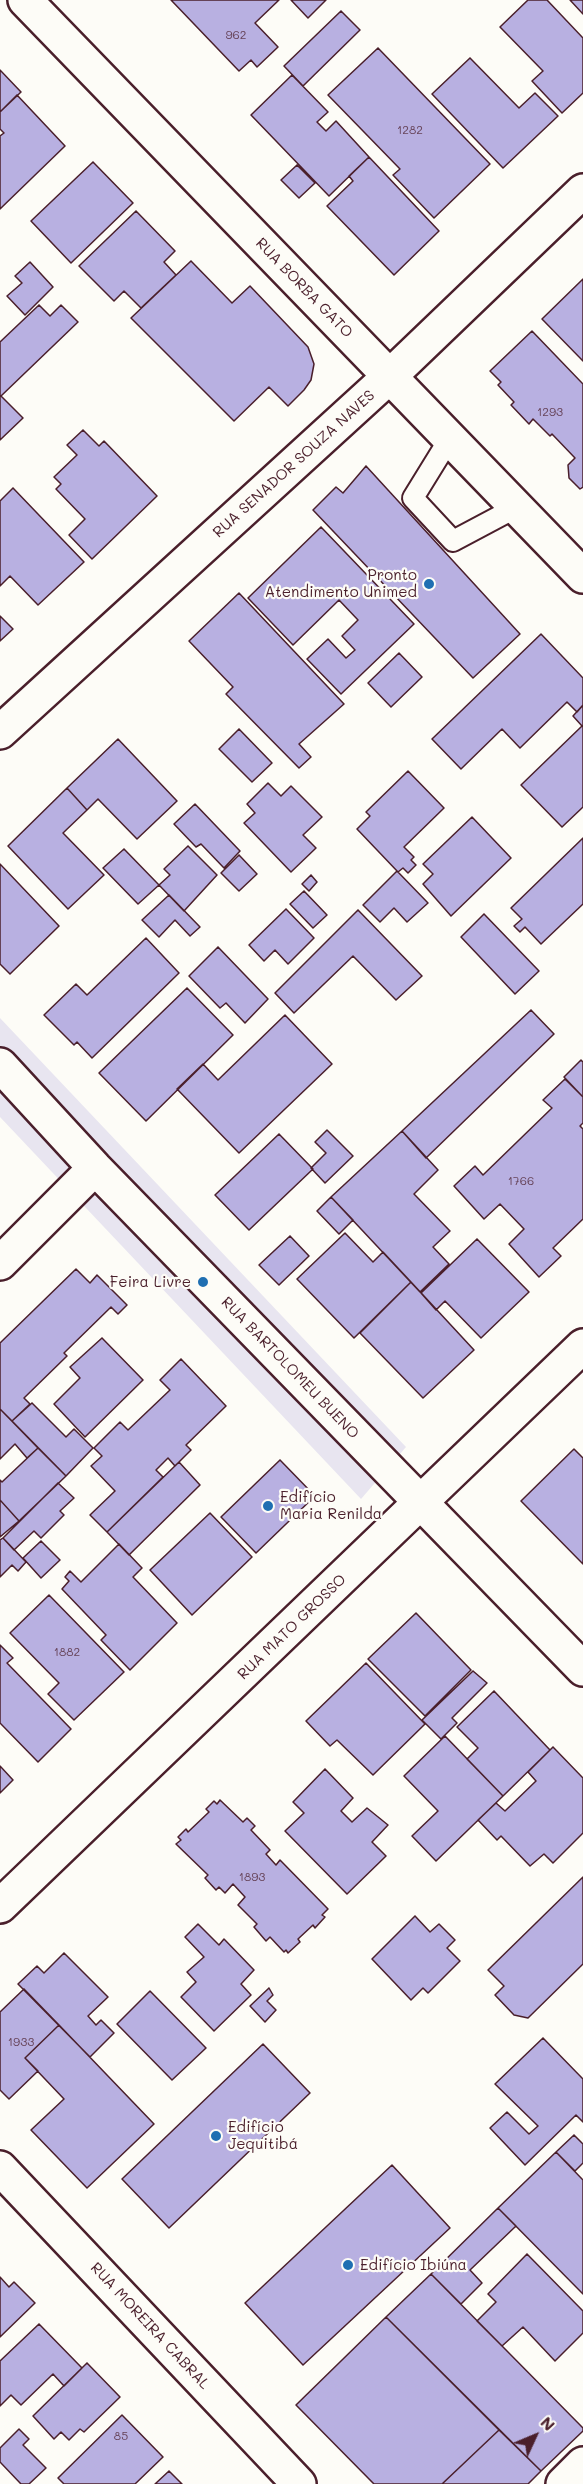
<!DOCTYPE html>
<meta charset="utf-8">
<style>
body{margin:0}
#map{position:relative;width:583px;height:2484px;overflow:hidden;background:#fdfcf7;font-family:Mali,sans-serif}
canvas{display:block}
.north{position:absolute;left:505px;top:2406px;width:60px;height:60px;-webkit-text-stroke:4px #fdfcf7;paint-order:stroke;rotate:46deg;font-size:16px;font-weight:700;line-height:24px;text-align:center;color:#4a1f2b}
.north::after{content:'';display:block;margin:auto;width:21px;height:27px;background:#4a1f2b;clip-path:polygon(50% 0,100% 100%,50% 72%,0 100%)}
</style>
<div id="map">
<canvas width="583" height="2484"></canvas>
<div class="north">N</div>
</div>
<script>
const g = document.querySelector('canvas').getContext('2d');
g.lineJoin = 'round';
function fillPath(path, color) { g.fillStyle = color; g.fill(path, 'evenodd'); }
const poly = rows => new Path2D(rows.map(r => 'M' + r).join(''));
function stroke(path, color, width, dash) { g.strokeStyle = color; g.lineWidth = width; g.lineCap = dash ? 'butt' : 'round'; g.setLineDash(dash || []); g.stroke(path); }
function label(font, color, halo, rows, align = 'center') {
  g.font = font + ' Mali,sans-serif'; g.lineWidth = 4.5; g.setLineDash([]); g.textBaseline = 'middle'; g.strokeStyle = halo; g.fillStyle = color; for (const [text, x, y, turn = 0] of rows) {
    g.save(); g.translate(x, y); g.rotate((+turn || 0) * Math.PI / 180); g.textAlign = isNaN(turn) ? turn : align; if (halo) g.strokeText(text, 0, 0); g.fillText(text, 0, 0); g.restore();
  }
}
fillPath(poly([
 [0,1018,406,1447,361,1499,0,1117]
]), '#e8e5f0');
const building = poly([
 [171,0,279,0,255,23,278,47,257,67,251,60,239,71,171,0],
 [291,0,326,0,308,18,291,0],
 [528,0,547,0,583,38,583,93,562,113,532,81,543,71,500,27,528,0],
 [570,0,583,0,583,14,570,0],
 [341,11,360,30,303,86,284,66,341,11],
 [378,48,490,164,434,218,393,175,400,169,328,95,378,48],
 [470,58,519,108,535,93,558,116,503,168,432,94,470,58],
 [0,70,21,92,0,112,0,70],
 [292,75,328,112,317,122,326,131,336,121,369,157,329,196,251,115,292,75],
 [17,95,65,146,0,209,0,136,4,133,0,129,0,112,17,95],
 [369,157,439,231,394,275,327,206,353,181,349,176,369,157],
 [93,162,133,203,71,263,31,221,93,162],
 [297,165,315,183,299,198,281,180,297,165],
 [136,211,175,251,164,262,176,275,141,308,124,291,114,301,79,266,136,211],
 [191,261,232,303,250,286,308,347,314,364,311,380,304,390,288,406,269,387,234,421,131,318,191,261],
 [30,262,53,287,25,315,7,296,22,283,15,276,30,262],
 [583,279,583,361,542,319,583,279],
 [39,305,50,316,61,305,78,322,1,396,23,418,0,440,0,342,39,305],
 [532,331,583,384,583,487,580,489,569,478,568,465,575,458,552,434,550,436,533,419,529,424,511,405,514,402,498,385,501,382,490,371,532,331],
 [83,430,99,446,104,441,157,496,92,559,69,535,85,519,56,489,61,484,54,477,77,455,67,445,83,430],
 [366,466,520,634,473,678,313,510,336,487,343,493,366,466],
 [13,488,84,562,38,605,10,576,0,586,0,501,13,488],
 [321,527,414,624,341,694,307,659,328,639,346,658,355,650,342,636,358,620,339,600,293,645,248,598,321,527],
 [239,593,344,704,299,744,311,757,299,768,226,694,233,687,189,641,239,593],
 [0,616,13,629,0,641,0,616],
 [541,634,583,678,583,705,577,712,567,702,520,748,502,729,461,769,432,739,541,634],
 [399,653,422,677,391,707,368,683,399,653],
 [583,705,583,807,562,827,521,785,582,726,573,716,583,705],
 [239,729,272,763,252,782,219,749,239,729],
 [118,739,177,801,137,839,98,799,87,810,67,788,118,739],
 [408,771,444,808,404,847,414,857,411,860,416,865,408,873,403,868,398,872,357,829,370,816,366,812,408,771],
 [268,783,281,796,291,786,322,817,303,835,316,848,291,872,244,823,255,813,247,804,268,783],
 [67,788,87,810,63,833,104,875,68,909,8,846,67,788],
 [195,804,240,851,224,868,201,844,196,847,174,824,195,804],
 [472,817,511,858,451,916,423,884,433,874,423,864,472,817],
 [583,838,583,904,541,944,525,927,520,932,514,926,522,919,511,908,583,838],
 [188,846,217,875,184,911,159,885,170,875,164,869,188,846],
 [124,849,159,885,138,904,103,868,124,849],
 [239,855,257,874,239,891,221,873,239,855],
 [0,864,59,926,10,974,0,964,0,864],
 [397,871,428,903,407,922,394,908,380,922,363,905,397,871],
 [311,875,317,882,309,891,302,884,311,875],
 [304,891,327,915,313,928,290,904,304,891],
 [169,895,200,927,190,936,175,920,159,937,142,920,169,895],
 [286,909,314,938,288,964,275,950,264,961,249,945,286,909],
 [358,910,422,976,396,1000,353,956,294,1013,275,993,358,910],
 [484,914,539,971,515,994,461,937,484,914],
 [146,938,179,973,92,1058,77,1042,74,1045,44,1015,76,984,87,995,146,938],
 [218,947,268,999,245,1023,226,1003,220,1008,189,976,218,947],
 [187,988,233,1035,146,1121,99,1073,187,988],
 [531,1010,554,1034,426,1158,402,1131,531,1010],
 [285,1015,332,1064,239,1153,177,1089,203,1064,218,1080,285,1015],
 [581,1060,583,1062,583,1097,564,1077,581,1060],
 [565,1079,583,1097,583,1123,580,1126,583,1129,583,1219,553,1248,561,1256,539,1277,509,1244,524,1229,500,1204,484,1219,454,1186,475,1166,483,1175,518,1141,552,1108,543,1100,565,1079],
 [327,1130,353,1156,325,1183,311,1168,326,1153,315,1142,327,1130],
 [402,1131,438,1170,414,1194,450,1231,433,1247,449,1264,420,1292,331,1197,402,1131],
 [279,1134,313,1169,249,1230,215,1195,279,1134],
 [331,1197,353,1220,339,1234,317,1211,331,1197],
 [345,1233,373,1262,383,1252,411,1282,354,1338,297,1279,345,1233],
 [290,1236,309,1256,279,1285,259,1265,290,1236],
 [477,1239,529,1292,481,1338,445,1301,436,1310,421,1293,477,1239],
 [76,1269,90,1283,97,1275,127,1305,118,1314,111,1307,64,1353,67,1356,24,1398,30,1404,12,1421,0,1409,0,1343,76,1269],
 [411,1282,474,1350,423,1398,360,1333,411,1282],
 [102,1338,143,1380,85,1437,54,1404,80,1378,70,1367,102,1338],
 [181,1359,226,1406,186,1445,191,1450,175,1466,168,1458,156,1470,163,1477,107,1532,90,1515,115,1491,91,1466,102,1456,94,1448,120,1422,128,1430,170,1390,160,1380,181,1359],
 [32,1403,66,1437,74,1429,93,1448,66,1476,12,1421,32,1403],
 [0,1409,38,1448,27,1458,15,1444,0,1459,0,1409],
 [38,1448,66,1476,19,1521,0,1500,0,1480,2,1482,38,1448],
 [574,1449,583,1458,583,1564,521,1501,574,1449],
 [280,1460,315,1496,256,1553,221,1517,280,1460],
 [179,1462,200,1485,129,1555,107,1532,179,1462],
 [58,1483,74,1498,60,1511,64,1515,41,1538,34,1531,14,1550,3,1538,58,1483],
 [0,1500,19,1521,0,1537,0,1500],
 [210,1513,252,1557,192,1615,150,1570,210,1513],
 [3,1538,26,1562,18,1571,12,1565,0,1577,0,1540,3,1538],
 [41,1541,60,1560,41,1578,23,1558,41,1541],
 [119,1544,142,1568,133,1577,177,1623,130,1670,101,1640,106,1635,62,1589,69,1581,65,1577,70,1571,81,1582,119,1544],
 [49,1595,124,1672,74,1720,48,1694,59,1683,10,1633,49,1595],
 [416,1613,471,1670,425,1716,368,1659,416,1613],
 [0,1645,13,1658,7,1663,71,1729,38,1762,0,1723,0,1645],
 [366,1663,425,1724,373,1775,337,1740,330,1746,306,1721,366,1663],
 [473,1671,487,1683,452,1718,457,1723,441,1739,422,1720,473,1671],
 [494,1691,550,1750,503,1796,467,1759,478,1748,457,1727,494,1691],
 [445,1736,503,1796,436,1861,412,1836,438,1811,404,1776,445,1736],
 [553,1747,583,1778,583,1833,553,1863,544,1854,530,1866,501,1836,497,1840,478,1820,496,1803,505,1811,536,1781,528,1772,553,1747],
 [0,1766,13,1780,0,1793,0,1766],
 [325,1769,353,1798,341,1811,352,1822,367,1808,388,1825,372,1842,386,1856,347,1894,285,1831,304,1813,293,1802,325,1769],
 [220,1800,243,1822,247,1818,255,1826,251,1830,270,1850,266,1854,276,1865,280,1860,328,1909,322,1915,325,1917,315,1928,313,1925,298,1939,300,1942,288,1953,286,1950,284,1952,270,1937,266,1941,254,1927,257,1924,238,1905,245,1897,233,1884,225,1893,219,1887,216,1890,205,1878,208,1875,176,1844,181,1840,178,1837,186,1829,188,1832,209,1812,206,1809,214,1801,217,1804,220,1800],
 [583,1877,583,1964,528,2018,514,2015,495,1995,504,1986,488,1970,583,1877],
 [415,1916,430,1932,439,1924,455,1940,447,1948,460,1961,428,1993,423,1988,411,2000,372,1959,415,1916],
 [198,1924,219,1945,224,1939,254,1970,241,1984,251,1995,214,2031,181,1997,196,1982,187,1972,204,1957,185,1937,198,1924],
 [64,1953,108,1997,88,2016,96,2025,101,2020,114,2033,90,2057,18,1984,37,1966,44,1973,64,1953],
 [269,1988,273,1995,267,2001,276,2010,265,2022,250,2006,269,1988],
 [24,1989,59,2025,25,2058,38,2071,9,2099,0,2090,0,2012,24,1989],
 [150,1991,206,2048,172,2080,117,2024,150,1991],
 [59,2025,154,2124,87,2188,31,2130,64,2099,25,2058,59,2025],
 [543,2038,583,2079,583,2122,576,2115,525,2165,490,2128,507,2112,529,2134,538,2126,495,2084,543,2038],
 [263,2044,310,2093,169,2228,122,2179,263,2044],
 [574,2135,583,2144,583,2163,575,2171,556,2152,574,2135],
 [556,2152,583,2180,583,2294,498,2208,556,2152],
 [392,2165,450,2228,303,2365,245,2303,392,2165],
 [498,2208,516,2226,470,2270,482,2283,461,2304,431,2274,498,2208],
 [527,2254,583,2311,583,2333,555,2361,523,2327,502,2346,477,2321,496,2302,488,2294,527,2254],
 [431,2274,583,2428,583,2431,541,2471,386,2317,431,2274],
 [0,2277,9,2287,14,2282,35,2303,0,2337,0,2277],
 [386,2317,499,2430,442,2484,374,2484,296,2405,386,2317],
 [39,2324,82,2368,64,2386,53,2374,21,2405,11,2395,0,2406,0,2361,39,2324],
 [87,2363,120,2397,84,2432,80,2429,69,2440,61,2432,54,2439,33,2416,87,2363],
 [122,2415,163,2457,135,2484,64,2484,58,2478,122,2415],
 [19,2429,29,2439,23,2445,46,2468,29,2484,21,2484,0,2462,0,2448,19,2429],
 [499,2430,541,2471,528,2484,442,2484,499,2430],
 [169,2471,182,2484,155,2484,169,2471]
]);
fillPath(building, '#b8b0e1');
stroke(building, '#4a1f2b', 1.5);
const lane = poly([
 [450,438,413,498,453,541,517,507]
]);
const street = poly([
 [25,0,583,576],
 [0,1065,95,1168,583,1669],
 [0,1263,95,1168],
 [0,2168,299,2484],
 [563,2484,583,2464]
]);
const secondary = poly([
 [0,732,390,376,583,191],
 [0,1906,583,1346]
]);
stroke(lane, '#4a1f2b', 24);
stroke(street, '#4a1f2b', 38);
stroke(secondary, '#4a1f2b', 38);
stroke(lane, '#fdfcf7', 20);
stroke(street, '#fdfcf7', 33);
stroke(secondary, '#fdfcf7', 33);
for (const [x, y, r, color] of [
 [429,584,6,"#1f6fb2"],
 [203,1282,6,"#1f6fb2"],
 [268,1506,6,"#1f6fb2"],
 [216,2136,6,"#1f6fb2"],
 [348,2265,6,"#1f6fb2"]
]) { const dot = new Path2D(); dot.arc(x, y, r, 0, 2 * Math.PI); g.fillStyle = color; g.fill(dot); stroke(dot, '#fdfcf7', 2); }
label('12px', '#664358', null, [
 ["962",236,35],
 ["1282",410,130],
 ["1293",550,412],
 ["1766",521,1181],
 ["1882",67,1652],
 ["1893",252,1877],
 ["1933",21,2042],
 ["85",121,2436]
]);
label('15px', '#4a1f2b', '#fdfcf7', [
 ["RUA BORBA GATO",304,288,46],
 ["RUA SENADOR SOUZA NAVES",294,464,-42],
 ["RUA BARTOLOMEU BUENO",290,1368,46],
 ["RUA MATO GROSSO",292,1627,-44],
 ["RUA MOREIRA CABRAL",150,2326,47]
]);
label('15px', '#4a1f2b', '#fdfcf7', [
 ["Pronto",417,575,"right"],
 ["Atendimento Unimed",417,592,"right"],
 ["Feira Livre",191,1282,"right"],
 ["Edifício",280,1497],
 ["Maria Renilda",280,1514],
 ["Edifício",228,2127],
 ["Jequitibá",228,2144],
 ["Edifício Ibiúna",360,2265]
], 'left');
</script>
